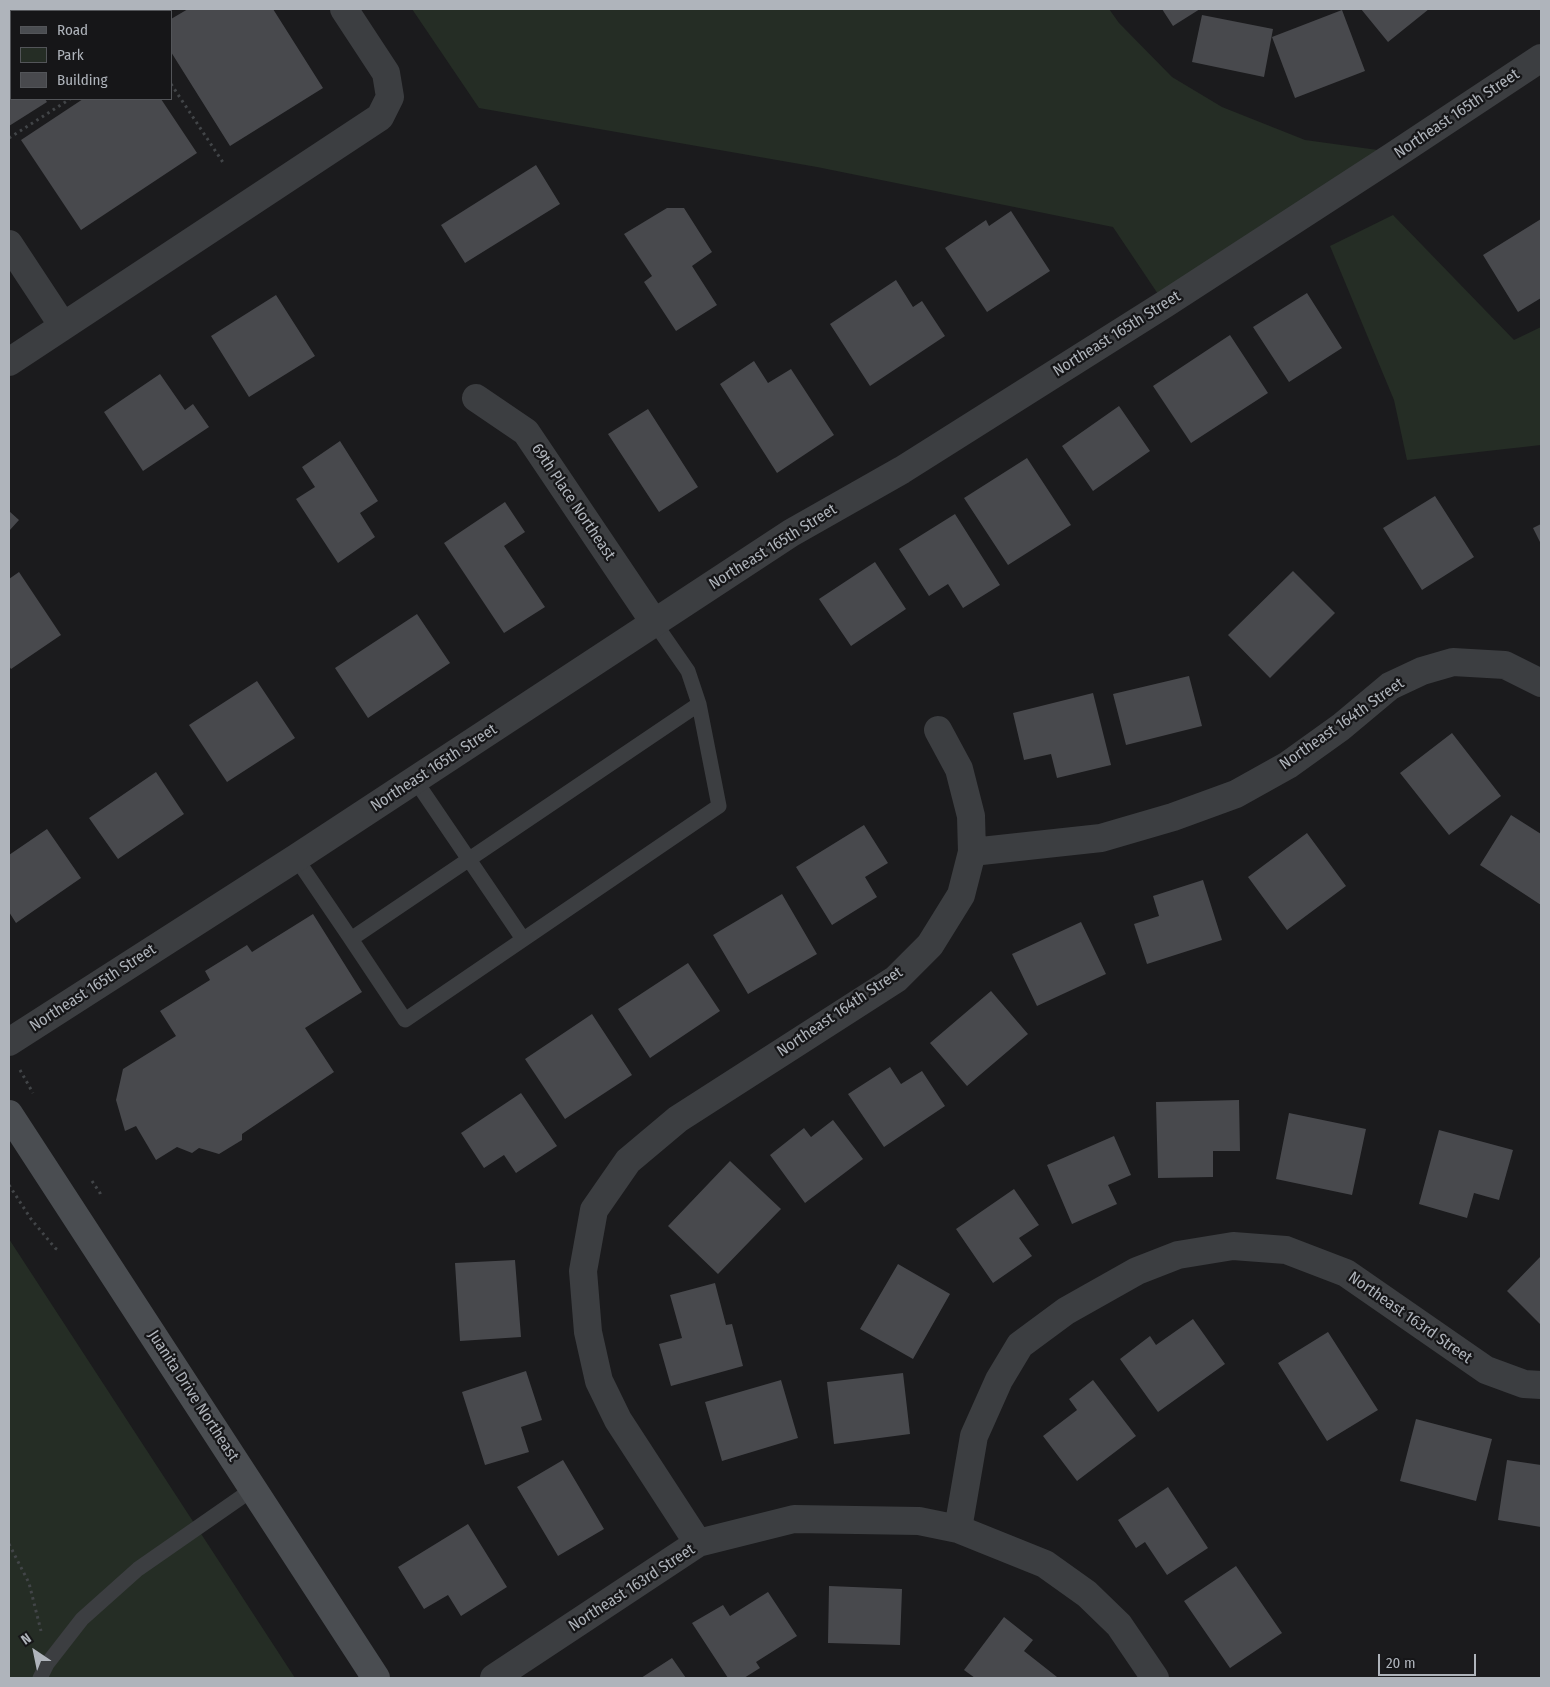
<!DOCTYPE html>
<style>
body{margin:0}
#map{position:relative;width:1550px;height:1687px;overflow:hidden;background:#1b1b1d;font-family:"Fira Sans Condensed",sans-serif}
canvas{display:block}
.frame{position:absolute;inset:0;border:10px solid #afb4bb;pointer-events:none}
.legend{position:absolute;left:10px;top:10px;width:162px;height:90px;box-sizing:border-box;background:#161618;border:1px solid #535559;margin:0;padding:6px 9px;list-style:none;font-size:15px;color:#afb4bb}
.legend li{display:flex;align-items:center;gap:10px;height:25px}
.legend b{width:25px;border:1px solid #535559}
.north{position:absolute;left:10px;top:1627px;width:50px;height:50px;-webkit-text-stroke:4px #161618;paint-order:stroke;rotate:326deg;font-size:14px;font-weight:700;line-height:20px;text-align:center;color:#afb4bb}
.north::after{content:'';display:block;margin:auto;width:18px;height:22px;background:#afb4bb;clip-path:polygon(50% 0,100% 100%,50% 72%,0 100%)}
.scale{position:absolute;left:1378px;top:1654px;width:98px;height:22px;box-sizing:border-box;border:2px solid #afb4bb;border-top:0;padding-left:6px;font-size:15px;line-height:18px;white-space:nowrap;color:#afb4bb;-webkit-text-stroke:4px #161618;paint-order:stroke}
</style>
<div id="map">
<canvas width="1550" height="1687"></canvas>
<div class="frame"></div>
<ul class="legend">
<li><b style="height:6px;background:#4a4d51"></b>Road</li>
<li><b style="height:14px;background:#252d25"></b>Park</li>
<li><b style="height:14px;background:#48494d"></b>Building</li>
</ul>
<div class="north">N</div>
<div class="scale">20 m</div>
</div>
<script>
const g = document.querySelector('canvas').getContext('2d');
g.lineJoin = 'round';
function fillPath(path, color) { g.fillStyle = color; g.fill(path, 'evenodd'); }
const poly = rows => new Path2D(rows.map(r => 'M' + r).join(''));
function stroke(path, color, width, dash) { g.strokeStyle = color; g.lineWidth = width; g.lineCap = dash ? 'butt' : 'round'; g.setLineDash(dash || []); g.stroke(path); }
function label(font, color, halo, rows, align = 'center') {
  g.font = font + ' "Fira Sans Condensed",sans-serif'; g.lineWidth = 4.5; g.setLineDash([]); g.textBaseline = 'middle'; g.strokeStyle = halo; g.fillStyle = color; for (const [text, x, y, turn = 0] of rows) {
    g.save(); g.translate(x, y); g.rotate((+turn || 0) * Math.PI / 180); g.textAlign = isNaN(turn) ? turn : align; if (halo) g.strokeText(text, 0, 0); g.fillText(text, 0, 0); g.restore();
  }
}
fillPath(poly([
 [412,9,1109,9,1119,23,1172,77,1222,107,1305,140,1385,151,1160,297,1113,227,817,167,479,108],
 [1393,215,1514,340,1541,327,1541,445,1407,460,1394,400,1330,246],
 [9,1239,295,1678,9,1678]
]), '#252d25');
fillPath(poly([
 [9,9,78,9,75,11,11,11,11,35,9,31],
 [188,9,273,9,323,88,230,146,171,52,171,19],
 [1162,9,1200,9,1173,26],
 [1361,9,1429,9,1388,42],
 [1342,10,1365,71,1295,98,1272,37],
 [1202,15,1273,29,1264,77,1192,62],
 [11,72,11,99,45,99,47,102,9,126,9,74],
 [83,99,161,99,197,153,81,230,21,140],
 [536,165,560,204,465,263,441,225],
 [667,208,684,208,712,252,692,266,717,305,676,331,644,282,652,276,624,234],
 [1011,211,1050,271,987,312,945,248,986,220,989,226],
 [1541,219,1541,298,1518,312,1483,255],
 [896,280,913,307,922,301,945,336,870,386,830,324],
 [1307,293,1342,348,1289,382,1253,327],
 [276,295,315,356,249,397,211,336],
 [1230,335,1268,393,1191,443,1153,386],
 [754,361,768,383,791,369,834,435,777,473,720,384],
 [160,374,185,410,193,404,209,427,143,471,104,412],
 [1119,406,1150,451,1093,491,1062,446],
 [648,409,698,487,659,512,608,434],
 [340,441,378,501,360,513,375,537,338,563,296,499,315,487,302,467],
 [1027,458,1071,525,1008,565,964,498],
 [1435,496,1474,557,1422,590,1383,528],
 [505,502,525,532,504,546,545,607,504,633,444,543],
 [9,511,19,520,9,531],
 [955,514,1000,585,963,608,948,584,929,596,899,549],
 [1541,524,1541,544,1533,528],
 [875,562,906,609,851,646,819,599],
 [1293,571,1335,613,1270,678,1228,635],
 [19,572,61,635,11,669,9,666,9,579],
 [417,614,450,663,368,718,335,668],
 [1189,676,1202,726,1126,745,1113,694],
 [257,681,295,738,227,782,189,725],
 [1093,693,1111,765,1057,778,1051,754,1024,760,1013,713],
 [1452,733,1501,796,1449,835,1400,773],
 [156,772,184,814,118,859,89,818],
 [1511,815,1541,834,1541,905,1480,865],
 [864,825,888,863,865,877,877,897,832,925,796,867],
 [47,829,81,878,16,923,9,912,9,855],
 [1307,833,1346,886,1287,930,1248,877],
 [1203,880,1222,940,1147,964,1134,924,1159,916,1153,896],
 [782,894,817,954,748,994,713,935],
 [313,914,362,992,305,1028,334,1072,242,1134,242,1140,219,1154,199,1148,192,1153,177,1147,156,1160,136,1126,125,1131,116,1100,123,1069,176,1036,160,1011,210,980,205,971,247,945,252,952],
 [1081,922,1106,974,1037,1006,1012,954],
 [688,963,720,1011,650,1058,618,1009],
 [991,991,1028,1034,967,1086,930,1043],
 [592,1014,632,1075,565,1119,525,1059],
 [890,1067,901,1084,922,1071,945,1106,884,1147,848,1094],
 [521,1093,557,1146,516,1173,504,1155,484,1168,461,1133],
 [1239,1100,1240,1151,1213,1151,1213,1177,1158,1178,1156,1102],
 [1289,1113,1366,1129,1352,1195,1276,1179],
 [833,1120,863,1159,805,1203,770,1155,804,1128,811,1137],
 [1439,1130,1513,1150,1499,1200,1474,1193,1467,1218,1419,1204],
 [1114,1136,1131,1175,1108,1185,1117,1204,1072,1224,1047,1165],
 [730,1161,781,1209,718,1274,668,1226],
 [1014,1189,1039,1225,1019,1238,1032,1256,993,1283,956,1229],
 [1541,1256,1541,1325,1507,1291],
 [515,1260,521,1337,460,1341,455,1263],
 [898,1264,950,1294,913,1359,860,1329],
 [715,1283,726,1325,732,1324,743,1366,671,1386,659,1344,682,1338,670,1295],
 [1193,1319,1225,1364,1158,1412,1120,1359,1150,1336,1156,1345],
 [1328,1332,1378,1410,1327,1441,1278,1363],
 [526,1371,542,1420,521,1427,529,1452,485,1465,462,1392],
 [903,1373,910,1434,834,1444,827,1382],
 [781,1380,798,1438,722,1461,705,1402],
 [1093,1380,1136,1436,1077,1481,1043,1436,1077,1410,1069,1399],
 [1416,1419,1492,1439,1476,1501,1400,1481],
 [563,1460,604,1529,558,1556,517,1487],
 [1507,1460,1541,1465,1541,1527,1498,1520],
 [1168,1487,1208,1548,1167,1575,1145,1542,1136,1548,1118,1520],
 [468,1524,507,1587,461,1616,448,1595,424,1609,398,1567],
 [1236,1566,1282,1633,1230,1668,1184,1601],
 [829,1586,902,1589,900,1645,828,1643],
 [768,1592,797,1636,756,1662,760,1668,744,1678,728,1678,692,1623,723,1605,730,1616],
 [1004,1617,1033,1640,1024,1651,1057,1677,1056,1678,975,1678,964,1670],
 [672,1658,686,1678,641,1678]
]), '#48494d');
stroke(poly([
 [144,9,145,11],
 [89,11,93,9],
 [156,11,160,9],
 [171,84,224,164],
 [9,138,70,99],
 [20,1070,33,1093],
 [92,1181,100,1193,101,1197],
 [9,1185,31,1219,55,1248,60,1251],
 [9,1544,29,1583,41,1631]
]), '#424548', 3, [2.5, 4]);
stroke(poly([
 [415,780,523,939],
 [296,858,351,939,699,704,688,671,654,622],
 [351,939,405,1020,719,806,699,704],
 [40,1678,47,1664,82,1619,138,1569,253,1489]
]), '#3c3e41', 15);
stroke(poly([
 [9,244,63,326],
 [9,362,380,117,390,97,386,73,344,9],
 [476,398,526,432,654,622],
 [938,730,959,769,971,816,972,852],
 [9,1042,296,858,791,533,902,470,1165,304,1393,156,1541,58],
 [958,1529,1045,1564,1087,1594,1119,1625,1155,1678],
 [698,1543,618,1420,599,1381,588,1332,583,1271,594,1210,628,1161,678,1119,896,979,930,945,961,895,972,852,1101,838,1173,817,1236,794,1288,765,1341,727,1390,686,1422,671,1453,662,1505,665,1541,683],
 [494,1678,698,1543,794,1519,919,1521,958,1529,974,1436,999,1380,1020,1345,1066,1311,1137,1271,1178,1255,1233,1246,1286,1250,1346,1273,1486,1370,1524,1384,1541,1385]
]), '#3c3e41', 28);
stroke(poly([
 [9,1114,376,1678]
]), '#4a4d51', 28);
label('16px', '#afb4bb', '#161618', [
 ["Northeast 165th Street",1457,114,-34],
 ["Northeast 165th Street",1117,334,-32],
 ["69th Place Northeast",573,502,56],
 ["Northeast 165th Street",773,547,-32],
 ["Northeast 164th Street",1342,724,-35],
 ["Northeast 165th Street",434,768,-33],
 ["Northeast 165th Street",93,988,-33],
 ["Northeast 164th Street",840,1012,-34],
 ["Northeast 163rd Street",1410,1318,35],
 ["Juanita Drive Northeast",193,1396,57],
 ["Northeast 163rd Street",632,1588,-33]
]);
</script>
